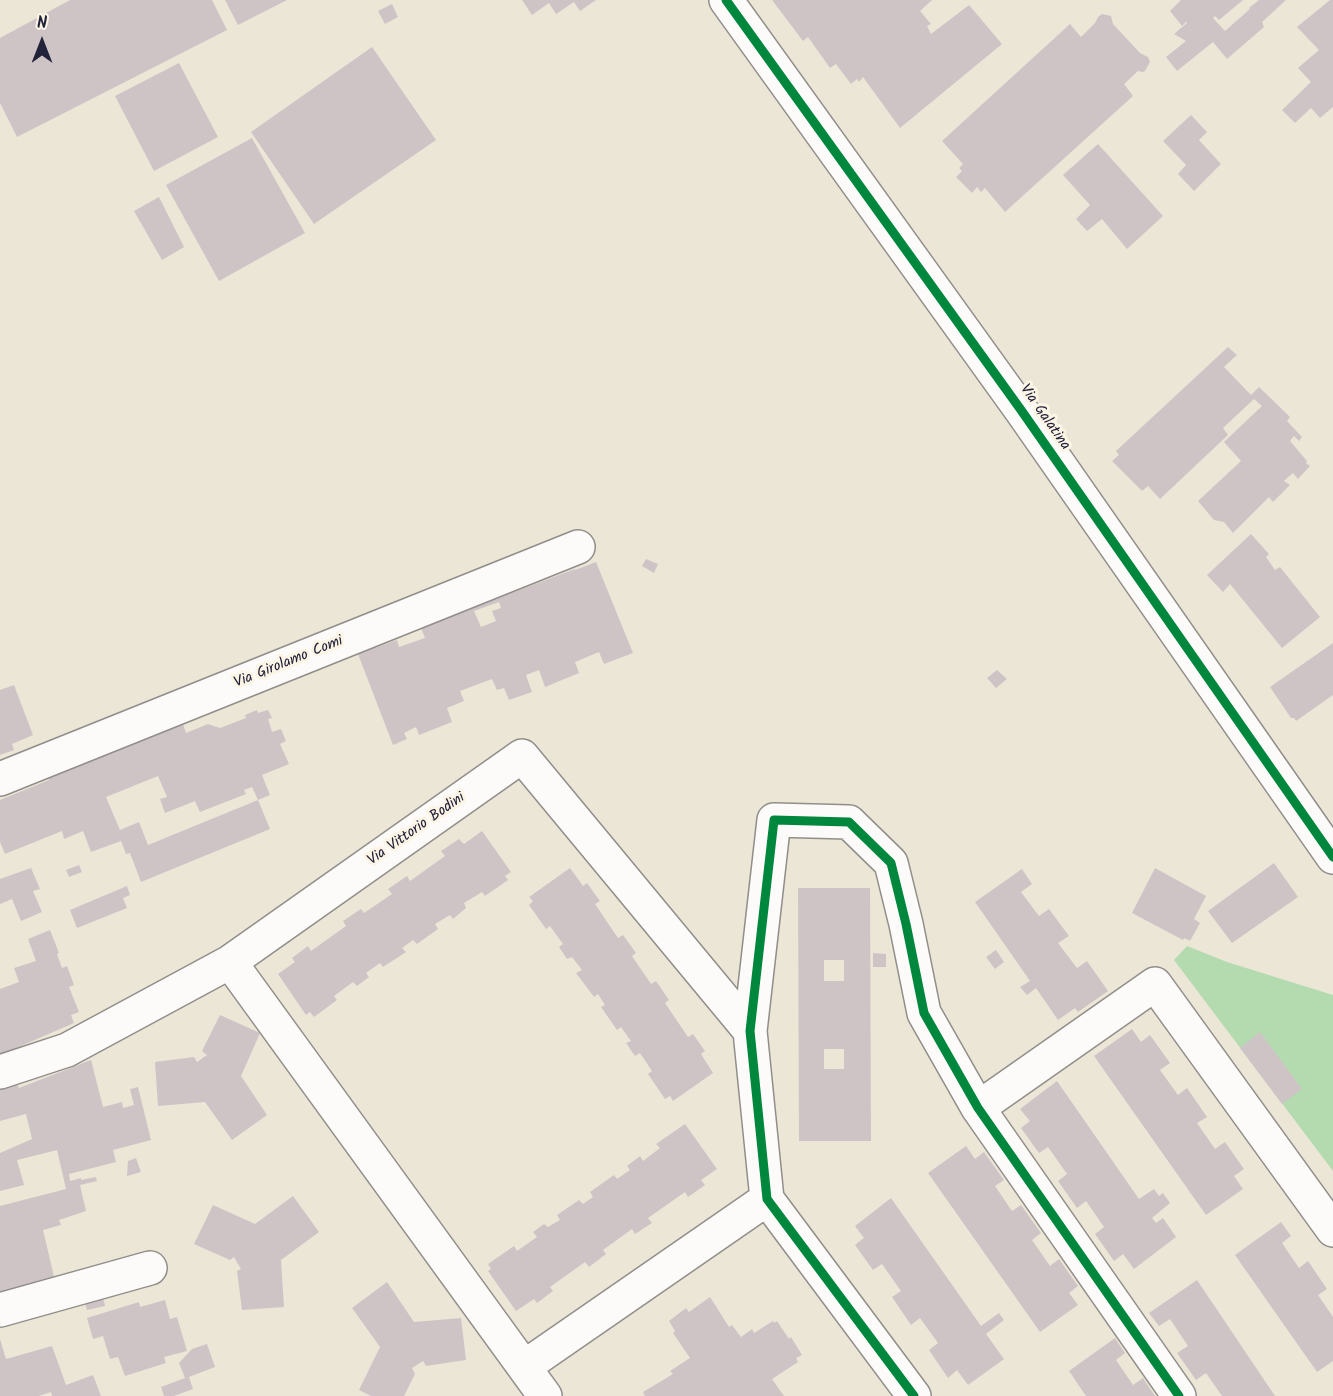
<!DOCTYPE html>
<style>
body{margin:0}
#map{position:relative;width:1333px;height:1396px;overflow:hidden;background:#ece6d7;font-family:Kalam,sans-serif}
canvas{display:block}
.north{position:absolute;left:12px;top:12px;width:60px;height:60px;-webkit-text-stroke:4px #fcf5e5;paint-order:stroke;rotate:0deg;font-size:16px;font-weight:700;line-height:24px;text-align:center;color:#22223b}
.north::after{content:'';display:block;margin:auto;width:21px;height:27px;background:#22223b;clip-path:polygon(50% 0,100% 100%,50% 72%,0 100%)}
</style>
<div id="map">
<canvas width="1333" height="1396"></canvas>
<div class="north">N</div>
</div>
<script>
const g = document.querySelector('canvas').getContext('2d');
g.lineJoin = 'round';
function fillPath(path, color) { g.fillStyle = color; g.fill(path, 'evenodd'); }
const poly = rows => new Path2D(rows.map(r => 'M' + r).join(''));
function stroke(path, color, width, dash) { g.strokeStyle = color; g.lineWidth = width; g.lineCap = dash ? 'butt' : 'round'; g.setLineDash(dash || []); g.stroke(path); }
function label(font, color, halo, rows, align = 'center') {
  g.font = font + ' Kalam,sans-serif'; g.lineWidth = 6; g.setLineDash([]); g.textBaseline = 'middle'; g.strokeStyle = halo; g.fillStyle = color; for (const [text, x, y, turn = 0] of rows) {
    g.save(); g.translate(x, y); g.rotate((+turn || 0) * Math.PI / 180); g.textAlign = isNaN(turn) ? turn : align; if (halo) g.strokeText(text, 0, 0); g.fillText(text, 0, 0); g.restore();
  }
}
fillPath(poly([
 [1187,946,1227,962,1333,995,1333,1171,1174,960]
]), '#b4dbaf');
fillPath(poly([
 [70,0,212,0,227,30,17,137,0,103,0,38],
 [225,0,287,0,238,25],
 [522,0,596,0,580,11,574,2,556,14,549,3,532,15],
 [772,0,932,0,920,11,931,24,927,26,931,34,969,5,1002,44,900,128,863,77,859,82,857,79,851,84,836,64,830,68,808,37,803,41],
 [1181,0,1243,0,1219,20,1215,16,1213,18,1225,31,1250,9,1249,8,1259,0,1286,0,1262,22,1264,27,1227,59,1213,42,1177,71,1166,57,1186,41,1174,34,1187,23,1186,22,1182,26,1170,11],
 [1330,0,1333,0,1333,107,1320,118,1311,108,1295,123,1282,110,1311,82,1298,68,1319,50,1297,27],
 [392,4,398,17,385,24,378,11],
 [1102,14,1111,16,1113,24,1140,53,1148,57,1150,62,1145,71,1143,72,1138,71,1124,84,1133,96,1005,212,985,188,981,192,977,187,972,193,956,177,962,171,959,168,963,164,942,141,1070,24,1081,37,1095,23,1098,17],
 [372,47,436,140,314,224,251,132],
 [179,63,218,137,154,171,115,96],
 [1191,115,1207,132,1199,140,1221,164,1194,191,1178,174,1186,165,1163,141],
 [252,138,305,233,219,281,166,185],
 [1098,144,1163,216,1127,249,1102,219,1087,231,1076,219,1090,205,1063,175],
 [159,197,184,247,162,260,134,211],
 [1228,347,1237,355,1224,367,1251,395,1259,387,1290,417,1287,421,1302,437,1299,441,1294,436,1290,441,1307,461,1306,463,1310,466,1298,479,1293,473,1284,481,1290,485,1273,502,1269,497,1233,533,1224,522,1214,520,1198,501,1241,461,1224,442,1262,406,1254,399,1223,428,1228,435,1160,499,1148,486,1142,491,1112,461,1119,455,1116,451],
 [1251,534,1269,554,1266,557,1275,570,1280,567,1320,617,1282,648,1230,584,1223,592,1207,575],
 [646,559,658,564,654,573,642,566],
 [596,562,633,653,604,664,599,652,575,662,579,673,545,687,539,670,526,675,532,692,509,700,504,688,497,690,492,679,460,691,464,701,447,708,452,722,419,735,416,727,404,733,407,739,393,745,358,654,397,640,399,647,425,638,421,628,473,608,472,604,497,595,498,598,575,569,575,570],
 [499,602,501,608,492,611,496,621,481,627,474,611],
 [1333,643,1333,695,1296,721,1294,718,1291,718,1270,687],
 [997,670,1007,679,996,688,987,678],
 [14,685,33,735,12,744,14,750,0,755,0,690],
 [257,710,258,713,268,710,272,718,268,719,272,732,281,729,286,741,280,744,289,764,262,775,270,795,258,800,270,829,141,882,130,853,126,854,121,841,91,852,83,831,64,839,62,831,5,854,0,842,0,800,49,780,47,778,183,724,186,733,208,724,220,728,246,718,245,715],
 [158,776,167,797,160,799,165,813,195,801,200,812,246,794,244,790,252,787,258,800,148,845,139,822,120,830,106,797],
 [482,831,511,872,505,876,508,880,485,896,482,892,464,903,466,908,453,919,450,915,435,924,438,929,417,944,413,940,402,948,406,952,383,967,380,963,366,973,369,977,357,986,353,982,334,996,337,1000,314,1017,310,1012,306,1015,278,974,295,962,292,958,308,946,311,951,346,926,343,921,361,909,364,913,392,894,388,889,407,876,410,881,445,856,441,851,459,839,464,844],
 [1274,863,1298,897,1232,943,1208,911],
 [79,865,82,872,69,877,66,870],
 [31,868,40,889,33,891,42,912,21,921,12,899,0,904,0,879],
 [570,868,583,886,587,883,600,901,595,904,618,938,623,935,636,953,632,956,651,984,656,981,669,1000,665,1003,688,1037,693,1034,705,1051,701,1054,713,1073,673,1101,670,1096,665,1099,648,1074,652,1071,640,1053,635,1056,626,1043,631,1041,621,1027,617,1030,601,1007,605,1005,598,994,594,997,576,973,582,970,572,957,567,959,559,947,563,944,550,926,546,929,529,905,533,901,529,897],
 [1155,868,1206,896,1194,919,1200,923,1190,941,1184,938,1183,940,1132,913],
 [1022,869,1032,884,1021,892,1039,916,1049,909,1069,936,1058,943,1077,968,1087,961,1108,991,1078,1012,1075,1008,1058,1020,1036,988,1027,995,1020,987,1030,981,975,902],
 [127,886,130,895,123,898,127,908,77,928,70,910],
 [798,888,870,888,871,1141,799,1141],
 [824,960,844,960,844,981,824,981],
 [824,1049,844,1049,844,1069,824,1069],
 [50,930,59,953,57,954,62,968,67,966,74,985,69,987,79,1012,71,1015,74,1023,0,1055,0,989,19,982,14,968,36,961,28,939],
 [996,950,1004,962,995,969,986,957],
 [873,953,886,954,886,967,873,967],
 [220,1015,260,1033,241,1076,267,1115,232,1140,205,1102,158,1106,155,1062,194,1057,197,1062,207,1055,202,1051],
 [1132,1029,1141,1042,1150,1035,1170,1063,1160,1070,1178,1095,1187,1088,1207,1117,1197,1123,1215,1149,1225,1142,1244,1169,1234,1176,1243,1189,1206,1215,1094,1056],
 [1260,1032,1302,1089,1282,1104,1240,1048],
 [91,1060,103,1107,122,1102,123,1108,134,1105,130,1089,138,1087,151,1140,113,1150,116,1162,69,1174,70,1181,81,1178,81,1180,96,1177,97,1181,80,1185,86,1211,59,1220,61,1225,43,1230,56,1285,0,1300,0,1206,66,1189,57,1150,17,1160,24,1185,0,1191,0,1153,32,1139,26,1114,0,1121,0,1090,17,1083,19,1088],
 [1057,1081,1139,1199,1154,1189,1159,1196,1163,1193,1170,1203,1152,1218,1156,1223,1163,1218,1176,1237,1134,1269,1123,1254,1114,1261,1095,1234,1104,1227,1086,1201,1077,1208,1058,1181,1067,1174,1048,1147,1039,1153,1021,1128,1030,1121,1020,1109],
 [685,1124,717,1169,701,1180,705,1185,688,1197,685,1192,648,1218,652,1223,635,1234,632,1229,603,1250,606,1254,589,1267,585,1262,550,1287,553,1291,537,1303,534,1299,516,1311,488,1271,491,1269,488,1264,514,1246,517,1251,537,1237,533,1232,544,1224,548,1227,560,1220,557,1215,579,1200,583,1204,593,1197,590,1192,614,1175,617,1179,630,1170,627,1166,640,1156,643,1161,660,1148,656,1144],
 [966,1146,975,1159,984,1152,1004,1180,995,1186,1012,1211,1021,1205,1041,1233,1032,1240,1050,1266,1059,1259,1078,1286,1069,1293,1078,1305,1040,1332,928,1173],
 [136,1158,141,1172,127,1176,128,1161],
 [293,1196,319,1232,281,1260,284,1307,242,1310,237,1271,241,1269,234,1257,230,1260,194,1244,213,1205,255,1224],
 [891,1198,981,1326,999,1313,1004,1320,986,1334,1004,1359,968,1385,957,1370,948,1378,929,1350,938,1343,920,1318,911,1325,892,1297,901,1291,882,1264,873,1270,855,1245,864,1238,855,1226],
 [1281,1222,1291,1236,1282,1243,1299,1268,1308,1261,1327,1289,1318,1295,1333,1317,1333,1361,1317,1372,1235,1255],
 [1197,1280,1275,1396,1222,1396,1206,1373,1196,1380,1177,1353,1188,1346,1170,1319,1159,1326,1149,1313],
 [387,1282,414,1322,461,1318,466,1360,426,1366,423,1361,412,1368,415,1374,404,1396,371,1396,359,1390,380,1347,352,1308],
 [710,1297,729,1327,732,1325,741,1337,752,1329,754,1333,773,1321,774,1323,777,1321,789,1339,791,1337,802,1355,796,1358,798,1362,772,1379,784,1396,645,1396,643,1392,673,1374,670,1371,690,1358,673,1333,675,1331,669,1321,686,1308,689,1312],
 [103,1298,105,1306,87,1310,85,1303],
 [165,1300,170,1319,177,1317,187,1351,164,1357,166,1363,125,1376,118,1357,110,1359,103,1336,93,1339,87,1318,139,1302,140,1307],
 [1115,1338,1125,1353,1116,1360,1133,1385,1143,1378,1155,1396,1086,1396,1069,1371],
 [0,1339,6,1359,52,1346,66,1385,93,1375,101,1396,52,1396,51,1392,39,1396,0,1396],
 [207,1344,215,1367,189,1377,193,1389,174,1396,164,1396,161,1387,185,1378,179,1363,192,1349]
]), '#cec4c6');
const minor = poly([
 [726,0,1021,410,1333,857],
 [0,779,578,547],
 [230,962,545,1396],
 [0,1072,67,1050,230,962,522,756,750,1031],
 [978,1108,1155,984,1333,1230],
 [0,1310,150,1268],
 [524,1367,767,1199],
 [914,1396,767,1199,750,1031,774,820,849,822,891,863,906,924,924,1013,978,1108,1179,1396]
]);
stroke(minor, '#918e8a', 36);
stroke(minor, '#fcfbf9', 33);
stroke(poly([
 [726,0,1021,410,1333,857],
 [914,1396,767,1199,750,1031,774,820,849,822,891,863,906,924,924,1013,978,1108,1179,1396]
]), '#00873e', 9);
label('15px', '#22223b', '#fcf5e5', [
 ["Via Galatina",1044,418,55],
 ["Via Girolamo Comi",289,663,-22],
 ["Via Vittorio Bodini",417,830,-35]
]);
</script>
